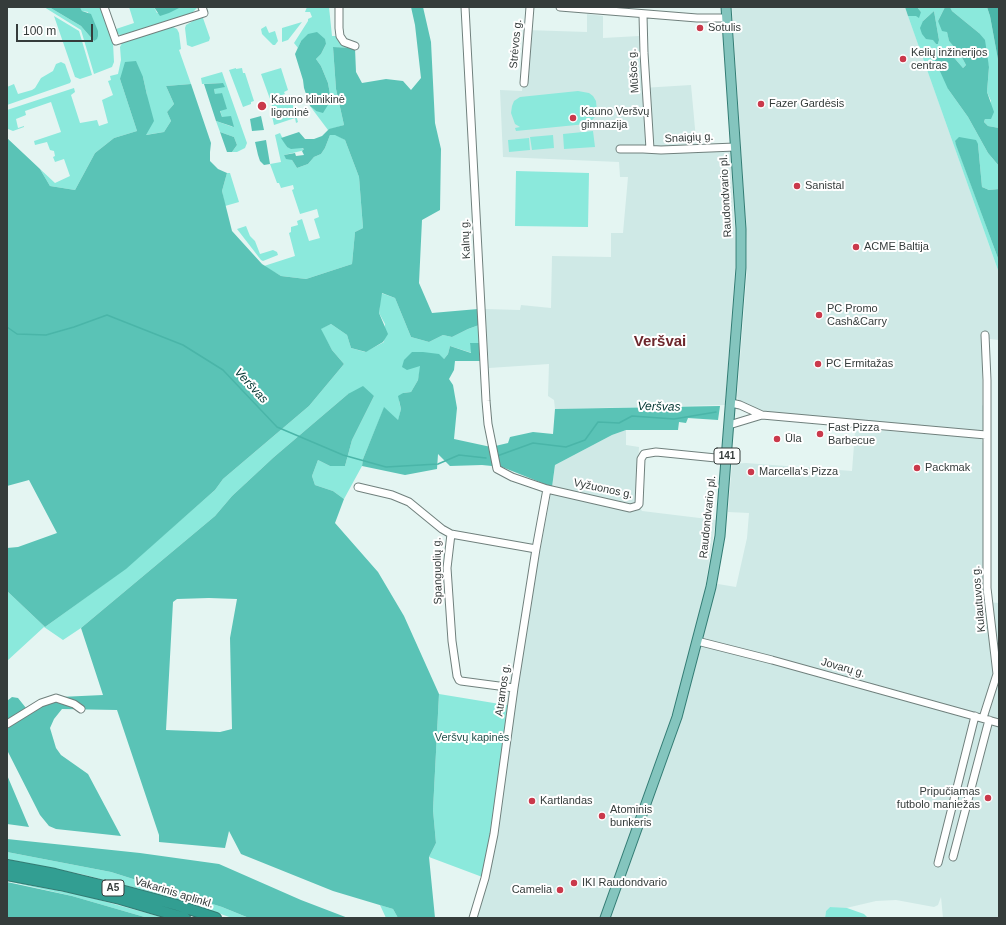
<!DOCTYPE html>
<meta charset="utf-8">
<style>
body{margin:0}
#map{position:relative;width:1006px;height:925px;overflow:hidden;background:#e4f5f2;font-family:Arial,sans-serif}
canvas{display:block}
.frame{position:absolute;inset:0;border:8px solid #353c3b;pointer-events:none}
.scale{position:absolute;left:16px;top:24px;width:77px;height:18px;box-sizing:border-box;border:2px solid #353c3b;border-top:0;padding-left:5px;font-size:12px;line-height:14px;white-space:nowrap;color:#353c3b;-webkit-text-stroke:3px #fff;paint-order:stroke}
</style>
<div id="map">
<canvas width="1006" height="925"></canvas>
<div class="frame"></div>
<div class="scale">100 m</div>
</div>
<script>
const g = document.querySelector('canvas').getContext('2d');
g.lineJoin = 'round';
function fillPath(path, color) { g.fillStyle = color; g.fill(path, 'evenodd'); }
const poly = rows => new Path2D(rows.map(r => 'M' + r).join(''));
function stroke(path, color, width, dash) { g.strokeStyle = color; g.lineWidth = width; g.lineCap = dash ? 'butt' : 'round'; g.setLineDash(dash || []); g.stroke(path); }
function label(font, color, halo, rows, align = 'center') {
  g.font = font + ' Arial,sans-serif'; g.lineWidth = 4; g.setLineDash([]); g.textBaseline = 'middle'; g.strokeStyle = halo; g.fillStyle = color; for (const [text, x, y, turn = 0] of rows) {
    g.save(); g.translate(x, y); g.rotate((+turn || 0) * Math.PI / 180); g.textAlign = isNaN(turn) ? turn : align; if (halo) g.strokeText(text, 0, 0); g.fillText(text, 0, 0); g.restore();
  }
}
fillPath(poly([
 [732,7,905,7,999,273,999,340,982,338,982,405,985,407,984,428,981,431,766,412,742,404,738,400,737,396,747,271,747,244],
 [587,14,603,16,603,38,639,36,642,88,691,85,697,150,730,149,735,232,735,270,725,405,555,409,554,400,548,396,549,364,489,368,485,309,520,310,521,305,551,308,552,256,611,257,611,233,623,233,628,177,620,177,619,162,503,157,500,90,522,91,526,30,587,32],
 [861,429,977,437,982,440,984,446,986,602,999,603,999,918,943,918,941,897,938,905,934,907,896,900,876,901,842,909,830,907,826,911,825,918,474,918,485,878,514,688,552,487,555,465,612,435,626,430,626,445,639,447,636,502,642,511,716,520,706,582,736,587,747,538,749,513,728,512,732,464,746,463,852,471,855,432]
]), '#cfe9e6');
fillPath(poly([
 [44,7,49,7,81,26,94,41,88,12,82,11,80,7,100,7,113,43,114,62,112,67,94,74,81,30],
 [129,7,154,7,157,13,181,7,198,7,190,15,121,36,116,32,113,24,114,23,116,29,134,23],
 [307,7,329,7,332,36,337,36,355,48,333,47,336,89,344,125,328,130,310,106,316,111,331,100,328,83,321,66,316,59,321,54,326,44,301,41,298,48,294,43,308,21,308,19,312,17,310,12,305,12],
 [917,7,945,7,938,21,947,31,949,41,960,54,966,65,963,68,950,53,948,89,968,117,988,153,999,166,999,189,989,190,982,187,978,144,955,141,999,261,999,273,908,16,916,16,921,12],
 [934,11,939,40,938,44,936,44,923,21],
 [948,7,987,7,990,16,999,65,999,128,988,126,984,122,991,101,987,92,989,67,979,33,952,11,950,7],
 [54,16,79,31,92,75,80,79,75,77],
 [200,17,203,18,210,38,209,41,192,47,187,45,185,28,186,25],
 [302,22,288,40,282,42,282,28],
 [266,26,269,33,275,31,278,41,275,45,273,45,262,34,261,29],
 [169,27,173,27,177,29,179,33,181,49,179,50,191,84,166,86,174,104,167,112,171,121,164,132,145,135,147,95,143,77,120,79,137,131,114,138,95,153,75,190,50,186,40,169,55,183,70,176,64,159,55,162,53,157,55,156,54,151,50,150,47,142,35,145,34,141,61,132,51,102,25,111,26,115,16,119,18,128,24,126,24,127,13,131,8,129,7,124,7,110,74,88,75,92,71,95,80,123,97,120,99,126,108,123,102,100,113,95,108,81,111,80,110,76,118,74,121,60,120,47,122,43],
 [61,62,65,64,71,81,70,83,7,105,7,87,14,84,18,94,32,90,35,88,41,78,53,71,56,64],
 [236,68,236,69,242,68,243,73,245,73,254,101,251,102,251,104,243,107,229,70],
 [281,68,288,90,284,92,285,94,270,99,261,74],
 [222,72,247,143,245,148,237,152,232,152,237,145,234,137,220,132,216,121,233,127,222,117,220,110,222,93,215,95,214,89,223,83,202,84,201,78],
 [578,91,589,93,593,96,596,101,597,112,595,117,591,121,595,120,596,123,516,131,515,128,520,127,515,124,511,113,512,106,514,101,520,97],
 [286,98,287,100,291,99,298,122,296,123,295,118,274,125,272,116,274,115,271,102],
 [593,131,595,147,564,149,563,134],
 [280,133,287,147,302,148,304,150,301,151,284,155,292,160,297,168,308,164,314,157,321,154,325,148,330,135,335,134,345,140,359,177,363,228,355,232,352,264,306,279,281,276,264,266,295,256,289,233,291,232,291,227,298,225,297,221,302,219,309,241,320,238,314,219,319,217,317,209,300,214,292,190,294,189,293,185,281,188,279,183,277,183,270,164,281,162,275,135],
 [553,135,554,148,532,150,530,137],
 [529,138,530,150,509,152,508,140],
 [516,171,589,173,588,227,515,226],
 [227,173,230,173,239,202,225,206,222,191],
 [246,226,250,236,255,241,260,254,273,250,277,252,278,255,263,261,261,260,237,229],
 [381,293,395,298,411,337,429,342,443,335,452,337,468,329,479,325,479,343,470,343,472,353,450,346,448,354,444,359,421,365,418,380,411,392,403,393,399,401,401,409,398,421,384,408,363,459,362,466,344,499,333,491,315,485,312,476,318,460,330,466,345,466,352,440,374,396,348,394,274,457,232,496,215,516,81,628,63,640,44,627,7,661,7,591,45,627,125,569,215,490,223,479,309,406,344,364,332,350,320,329,331,324,347,335,351,348,365,352,384,342,385,324,379,313],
 [439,694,512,706,485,878,429,857,436,843,433,810],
 [7,852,111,872,222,907,249,918,232,918,184,901,136,888,81,874,7,859],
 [7,881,81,895,165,918,148,918,72,896],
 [380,905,393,909,398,918,386,918],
 [830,907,847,908,864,914,868,918,825,918,826,911]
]), '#8be9dc');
fillPath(poly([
 [49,7,80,7,82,11,91,14,98,31,98,36,97,39,94,41,81,26],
 [154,7,181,7,169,13,160,16],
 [411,7,423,7,431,42,435,123,441,149,440,210,422,220,419,283,432,313,478,309,479,325,468,329,452,337,443,335,429,342,411,337,395,298,382,293,379,313,388,334,383,342,366,352,351,348,347,335,331,324,321,329,332,350,344,364,309,406,223,479,215,490,126,569,45,627,7,591,7,548,18,547,57,533,29,480,7,486,7,138,40,169,50,186,75,190,95,153,114,138,137,131,120,79,125,62,136,61,143,77,147,95,154,121,146,135,164,132,171,121,167,112,174,104,166,86,191,84,211,143,210,152,210,161,218,169,227,173,222,191,232,231,262,264,281,276,306,279,352,264,355,232,363,228,359,177,345,140,335,135,330,135,325,148,321,154,314,157,308,164,297,168,292,160,286,159,284,155,295,153,296,156,304,155,302,151,304,149,302,148,291,149,287,147,281,138,299,132,305,139,314,139,322,136,329,129,344,125,336,89,333,47,355,48,356,72,362,83,386,79,403,81,411,90,421,78,415,25],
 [905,7,917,7,921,12,919,18,916,16,908,16],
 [945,7,950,7,952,11,979,33,985,40,989,67,987,92,994,112,991,119,985,119,984,122,988,126,999,128,999,166,988,153,968,117,948,89,934,58,937,49,943,49,950,53,963,68,966,65,960,54,949,41,947,32,942,31,938,21],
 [934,11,939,40,938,44,936,44,933,40,926,39,922,34,920,28,923,21],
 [317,32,325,39,326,44,321,54,316,59,321,66,328,83,331,100,323,113,316,111,310,106,304,88,303,80,295,54,301,41,308,34],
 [223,83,225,87,214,89,215,94,222,93,227,109,220,111,222,117,231,116,234,127,216,121,204,84],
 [261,116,264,130,252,131,250,119],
 [220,132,234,137,237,145,232,152,227,152],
 [959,137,976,140,978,144,982,187,989,190,999,189,999,261,956,145,955,141],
 [266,140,270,164,264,165,260,161,258,155,255,142],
 [470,343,479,343,480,361,455,361,454,370,449,379,453,385,457,408,454,439,491,447,508,443,510,437,533,432,553,434,555,409,720,406,718,420,688,418,686,423,679,422,678,430,626,430,612,435,555,465,552,487,502,467,482,465,450,466,438,454,437,469,405,475,362,466,363,459,384,407,398,420,401,409,398,396,403,393,411,392,418,380,420,366,407,370,402,367,404,360,412,352,423,352,439,354,444,359,448,354,450,346,471,353],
 [363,386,374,396,352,440,345,466,330,466,318,460,312,476,315,485,333,491,344,499,335,523,378,572,404,616,439,694,433,810,436,843,429,857,435,918,398,918,393,909,333,891,241,854,229,831,225,848,159,842,159,835,117,710,62,709,54,719,50,728,56,748,61,755,88,774,121,836,56,829,49,826,40,815,7,750,7,701,12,697,18,698,30,713,45,703,60,697,103,695,81,628,215,516,232,496,274,457,348,394],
 [209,598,237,599,230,638,232,729,220,732,166,730,173,602,177,599],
 [7,775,29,827,7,824],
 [7,839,140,853,219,864,301,900,348,918,249,918,222,907,111,872,7,852],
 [7,882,72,896,148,918,7,918]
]), '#5ac3b6');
fillPath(poly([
 [987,7,999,7,999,65,990,16]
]), '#4ab5a8');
stroke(poly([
 [7,327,17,334,46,335,74,327,107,315,183,345,223,370,277,427,343,455,386,467,438,464,459,455,486,458],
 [497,456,533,443,566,447,585,440,598,422,619,423,632,416,674,419,716,412]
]), '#4ab5a8', 1.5);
const minor = poly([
 [104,7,116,41,204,13,202,7],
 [339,7,339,28,340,36,344,42,355,46],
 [465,7,486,401,488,424,497,469,512,477,547,489,630,508,637,506,639,504,641,459,644,454,656,452,726,459],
 [560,7,697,18,727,18],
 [643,15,644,53,650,149],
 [524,83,530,7],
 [620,149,643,149,661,150,735,147],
 [731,403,740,405,762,415,986,435],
 [729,425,762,415],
 [358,487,392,495,409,502,442,529,451,534,447,568,452,641,457,676,459,680,461,681,514,688],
 [451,534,536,549],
 [697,641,772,660,999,723],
 [983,718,997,674,987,588,987,380,985,335],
 [7,724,41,703,56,698,74,704,81,709],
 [953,857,989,720],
 [938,863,975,716],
 [473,918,485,878,494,834,514,688,536,549,547,489]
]);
const major = poly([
 [605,918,677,717,711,587,720,536,741,268,741,229,726,7]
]);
const highway = poly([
 [7,865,55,874,117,889,177,905,216,918],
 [7,875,60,885,120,899,185,918]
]);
stroke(minor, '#70807d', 9);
stroke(major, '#337c74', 11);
stroke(highway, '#337c74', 12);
stroke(minor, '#fff', 7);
stroke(major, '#84c5be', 9);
stroke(highway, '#329e92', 10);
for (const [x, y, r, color] of [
 [700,28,4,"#ca394b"],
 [903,59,4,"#ca394b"],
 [761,104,4,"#ca394b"],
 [262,106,5,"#ca394b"],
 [573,118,4,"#ca394b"],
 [797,186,4,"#ca394b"],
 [856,247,4,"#ca394b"],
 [819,315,4,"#ca394b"],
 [818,364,4,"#ca394b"],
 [820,434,4,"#ca394b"],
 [777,439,4,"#ca394b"],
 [917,468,4,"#ca394b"],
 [751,472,4,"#ca394b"],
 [988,798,4,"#ca394b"],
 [532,801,4,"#ca394b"],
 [602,816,4,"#ca394b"],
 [574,883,4,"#ca394b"],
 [560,890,4,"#ca394b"]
]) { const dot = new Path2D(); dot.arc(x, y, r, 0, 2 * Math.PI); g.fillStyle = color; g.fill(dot); stroke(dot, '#fff', 1.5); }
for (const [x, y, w] of [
 [727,456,26],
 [113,888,22]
]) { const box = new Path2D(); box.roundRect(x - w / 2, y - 8, w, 16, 3); g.fillStyle = '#fff'; g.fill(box); stroke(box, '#353c3b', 1); }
label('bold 10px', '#353c3b', null, [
 ["141",727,456],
 ["A5",113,888]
]);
label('11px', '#353c3b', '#fff', [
 ["Sotulis",708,28],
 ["Kelių inžinerijos",911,53],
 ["centras",911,66],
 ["Kauno klinikinė",271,100],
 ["ligoninė",271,113],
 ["Fazer Gardėsis",769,104],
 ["Kauno Veršvų",581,112],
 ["gimnazija",581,125],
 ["Sanistal",805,186],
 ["ACME Baltija",864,247],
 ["PC Promo",827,309],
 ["Cash&Carry",827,322],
 ["PC Ermitažas",826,364],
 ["Fast Pizza",828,428],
 ["Barbecue",828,441],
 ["Ūla",785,439],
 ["Packmak",925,468],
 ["Marcella's Pizza",759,472],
 ["Pripučiamas",980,792,"right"],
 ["futbolo maniežas",980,805,"right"],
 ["Kartlandas",540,801],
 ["Atominis",610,810],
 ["bunkeris",610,823],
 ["IKI Raudondvario",582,883],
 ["Camelia",552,890,"right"]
], 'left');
label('11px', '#353c3b', '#fff', [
 ["Strėvos g.",516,44,-85],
 ["Mūšos g.",634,71,-94],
 ["Snaigių g.",689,138,-3],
 ["Raudondvario pl.",726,196,-93],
 ["Kalnų g.",466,239,-93],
 ["Vyžuonos g.",603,489,12],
 ["Raudondvario pl.",708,517,-84],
 ["Spanguolių g.",438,571,-91],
 ["Kulautuvos g.",979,599,-95],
 ["Jovarų g.",843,668,16],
 ["Atramos g.",503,690,-82],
 ["Vakarinis aplinkl.",174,893,17]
]);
label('11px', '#22514b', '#fff', [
 ["Veršvų kapinės",472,738]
]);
label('italic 12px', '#023631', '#fff', [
 ["Veršvas",251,386,47],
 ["Veršvas",659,407,1]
]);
label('bold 15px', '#6d272c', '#fff', [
 ["Veršvai",660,342]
]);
</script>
